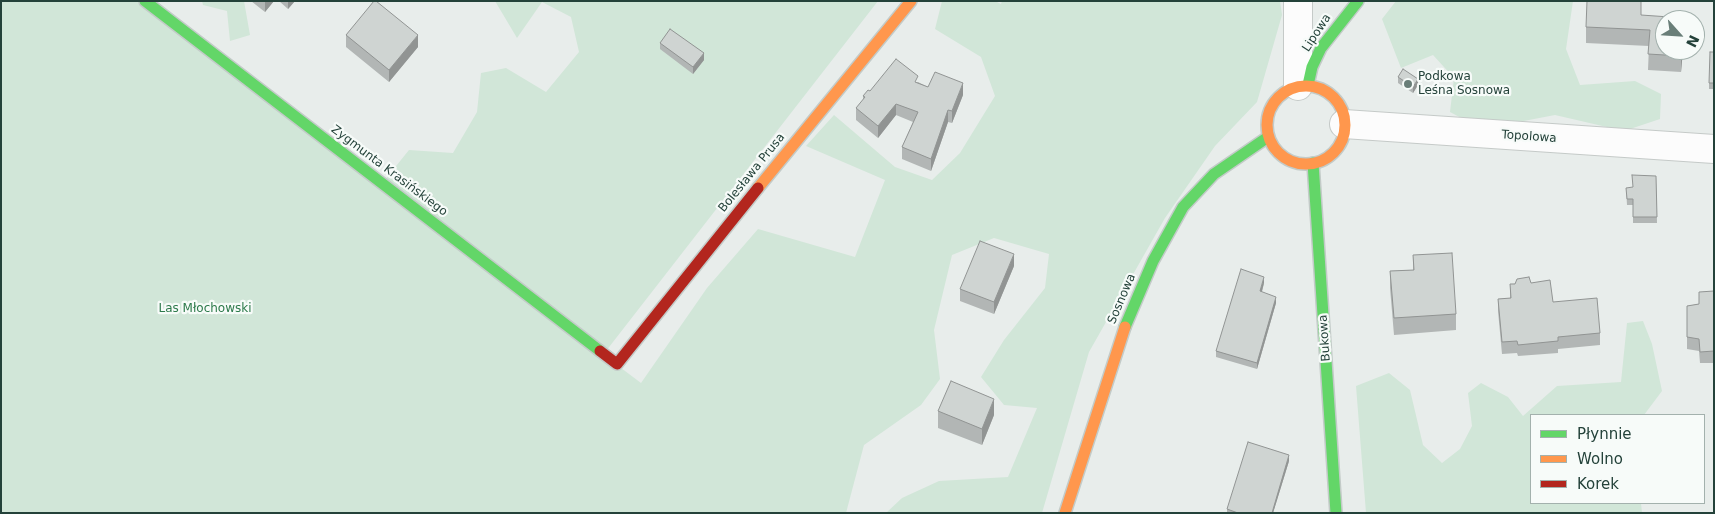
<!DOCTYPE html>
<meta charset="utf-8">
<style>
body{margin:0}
#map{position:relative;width:1715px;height:514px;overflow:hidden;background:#e8edeb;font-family:"DejaVu Sans",sans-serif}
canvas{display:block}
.frame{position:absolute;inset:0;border:2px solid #24423a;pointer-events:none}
.legend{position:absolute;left:1530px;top:414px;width:175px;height:90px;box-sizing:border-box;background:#f7fbf9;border:1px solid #a3b1ad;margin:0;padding:6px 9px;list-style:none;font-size:15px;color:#24423a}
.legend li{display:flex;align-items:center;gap:10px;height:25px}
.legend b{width:25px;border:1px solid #a3b1ad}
.north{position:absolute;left:1655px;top:10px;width:50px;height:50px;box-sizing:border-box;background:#f7fbf9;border:1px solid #a3b1ad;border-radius:50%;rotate:116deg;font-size:14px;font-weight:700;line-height:20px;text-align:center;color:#24423a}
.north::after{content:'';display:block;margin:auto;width:18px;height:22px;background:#697e78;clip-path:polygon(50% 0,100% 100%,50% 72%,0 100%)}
</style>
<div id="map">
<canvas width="1715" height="514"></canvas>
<div class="frame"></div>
<ul class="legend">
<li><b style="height:6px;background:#63d668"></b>Płynnie</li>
<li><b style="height:6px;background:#ff974d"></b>Wolno</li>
<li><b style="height:6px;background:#b3261e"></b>Korek</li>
</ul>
<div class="north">N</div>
</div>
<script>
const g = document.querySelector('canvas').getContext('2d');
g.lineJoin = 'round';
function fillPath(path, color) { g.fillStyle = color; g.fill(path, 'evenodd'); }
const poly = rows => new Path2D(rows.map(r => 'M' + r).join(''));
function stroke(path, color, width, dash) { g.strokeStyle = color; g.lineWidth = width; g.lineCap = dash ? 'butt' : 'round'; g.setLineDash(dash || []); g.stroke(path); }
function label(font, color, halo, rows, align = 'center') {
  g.font = font + ' "DejaVu Sans",sans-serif'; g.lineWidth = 4.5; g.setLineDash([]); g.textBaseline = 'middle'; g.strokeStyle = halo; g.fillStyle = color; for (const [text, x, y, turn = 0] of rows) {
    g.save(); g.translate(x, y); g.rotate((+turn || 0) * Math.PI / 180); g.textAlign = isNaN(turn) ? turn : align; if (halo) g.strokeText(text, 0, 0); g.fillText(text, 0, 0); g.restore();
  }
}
fillPath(poly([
 [1,1,140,1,380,186,409,150,453,153,477,112,481,73,506,68,546,92,579,52,571,17,542,2,517,38,495,1,878,1,606,351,415,213,641,383,707,288,758,229,855,257,885,180,806,146,834,115,895,167,932,180,960,153,995,96,981,57,935,29,942,1,995,1,1001,4,1002,1,1280,1,1282,15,1257,102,1215,146,1165,218,1089,352,1042,513,886,513,902,498,939,481,1008,477,1037,408,1004,405,981,377,1004,340,1045,288,1049,254,994,238,952,255,934,330,940,379,921,405,864,445,846,513,1,513],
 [202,1,244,1,250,35,230,41,227,11,203,5],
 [1396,1,1573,1,1566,49,1580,85,1635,81,1661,94,1660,119,1624,131,1555,115,1482,129,1450,112,1454,78,1433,55,1401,68,1382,19],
 [1643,321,1652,344,1662,391,1644,415,1531,415,1531,503,1641,503,1642,513,1366,513,1356,386,1389,373,1410,390,1423,445,1442,463,1460,449,1472,426,1468,393,1481,383,1508,397,1523,416,1557,386,1621,382,1627,323]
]), '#d1e6d8');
const street = poly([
 [1298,1,1298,86],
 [1344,124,1714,149]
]);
const fast = poly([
 [145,1,600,351],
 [1308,85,1312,67,1321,48,1358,1],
 [1313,163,1336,513],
 [1125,327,1153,261,1183,207,1214,174,1268,137]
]);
const slow = poly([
 '1267 125a39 39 0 1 1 78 0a39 39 0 1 1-78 0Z',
 [758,188,911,1],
 [1065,513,1125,327]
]);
const jam = poly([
 [600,351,617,364,758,188]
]);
stroke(street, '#c5cac8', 30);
stroke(fast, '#c3cbc8', 14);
stroke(slow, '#c3cbc8', 14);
stroke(jam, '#c3cbc8', 14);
stroke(street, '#fcfcfc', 28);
stroke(fast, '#63d668', 11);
stroke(slow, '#ff974d', 11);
stroke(jam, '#b3261e', 11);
fillPath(poly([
 [251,1,274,1,265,12],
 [279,1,295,1,288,9],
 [1641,16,1683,50,1681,72,1648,70,1649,46,1586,43,1586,27],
 [346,35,418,47,389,82,346,47],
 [660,43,704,60,693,74,660,49],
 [1714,52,1714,89,1709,89,1709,83],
 [1398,77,1418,85,1413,93,1398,83],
 [918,82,928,87,963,95,952,123,948,122,931,171,902,159,902,147,913,122,896,115,878,138,856,120,856,108,863,100,863,96,870,91],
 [1656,176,1657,223,1633,223,1633,205,1627,205,1626,188,1633,188],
 [1413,255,1456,314,1456,330,1394,335,1390,288,1390,271,1413,270],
 [1014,266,994,314,960,301,960,289],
 [1264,283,1262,292,1276,303,1257,369,1216,357,1216,351],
 [1531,283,1553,302,1600,333,1600,345,1558,349,1558,353,1518,356,1517,353,1502,354,1498,311,1498,299,1510,298,1510,284],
 [1714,291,1714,363,1700,363,1699,351,1687,349,1687,306,1699,304],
 [938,411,994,415,982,445,938,428],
 [1289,461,1273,513,1227,513,1227,509]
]), '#b2b6b5');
fillPath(poly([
 [265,1,274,1,265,12],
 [288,1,295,1,288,9],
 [418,35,418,47,389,82,389,70],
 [1682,50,1683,50,1681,72,1681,56],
 [704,53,704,60,693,74,693,67],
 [1418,79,1418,85,1413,93,1413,87],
 [963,83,963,95,952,123,952,111],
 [896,104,896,115,878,138,878,126],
 [948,110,948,122,931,171,931,159],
 [1014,254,1014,266,994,314,994,302],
 [1264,277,1264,283,1260,298,1260,291],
 [1276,297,1276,303,1257,369,1257,363],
 [994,399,994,415,982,445,982,429],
 [1289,455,1289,461,1273,513,1272,513]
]), '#919493');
const building = poly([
 [374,1,376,1,418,35,389,70,346,35,374,1],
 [1587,1,1641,1,1641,15,1684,18,1684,20,1665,20,1665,50,1682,50,1681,56,1648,54,1650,30,1586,27,1587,1],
 [670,29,704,53,693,67,660,43,670,29],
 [1710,52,1714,52,1714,83,1709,83,1710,52],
 [896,59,918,76,915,82,928,87,935,72,963,83,952,111,948,110,931,159,902,147,918,112,896,104,878,126,856,108,865,97,863,96,868,90,870,91,896,59],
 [1403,69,1418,79,1413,87,1398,77,1403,69],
 [1632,175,1656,176,1657,217,1633,217,1633,199,1627,199,1626,188,1633,187,1632,175],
 [980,241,1014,254,994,302,960,289,980,241],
 [1452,253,1456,314,1394,318,1390,271,1414,270,1413,255,1452,253],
 [1241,269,1264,277,1260,291,1276,297,1257,363,1216,351,1241,269],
 [1529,277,1531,283,1550,280,1553,302,1597,298,1600,333,1558,337,1558,341,1518,345,1517,341,1502,342,1498,299,1511,298,1510,284,1515,284,1517,279,1529,277],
 [1714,291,1714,351,1700,352,1699,339,1687,337,1687,306,1699,304,1699,292,1714,291],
 [951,381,994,399,982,429,938,411,951,381],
 [1248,442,1289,455,1272,513,1238,513,1227,509,1248,442]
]);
fillPath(building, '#cfd4d2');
stroke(building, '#919493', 1);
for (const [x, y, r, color] of [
 [1408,84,5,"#697e78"]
]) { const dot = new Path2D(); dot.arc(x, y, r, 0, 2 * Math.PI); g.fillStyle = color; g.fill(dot); stroke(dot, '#f7fbf9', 2); }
label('12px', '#24423a', '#f7fbf9', [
 ["Lipowa",1317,33,-57],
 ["Topolowa",1529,137,4],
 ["Zygmunta Krasińskiego",389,171,37],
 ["Bolesława Prusa",752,173,-51],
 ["Sosnowa",1122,299,-67],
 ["Bukowa",1325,338,-94]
]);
label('12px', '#24423a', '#f7fbf9', [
 ["Podkowa",1418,77],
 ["Leśna Sosnowa",1418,91]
], 'left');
label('12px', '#2d7a4b', '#f7fbf9', [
 ["Las Młochowski",205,309]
]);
</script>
